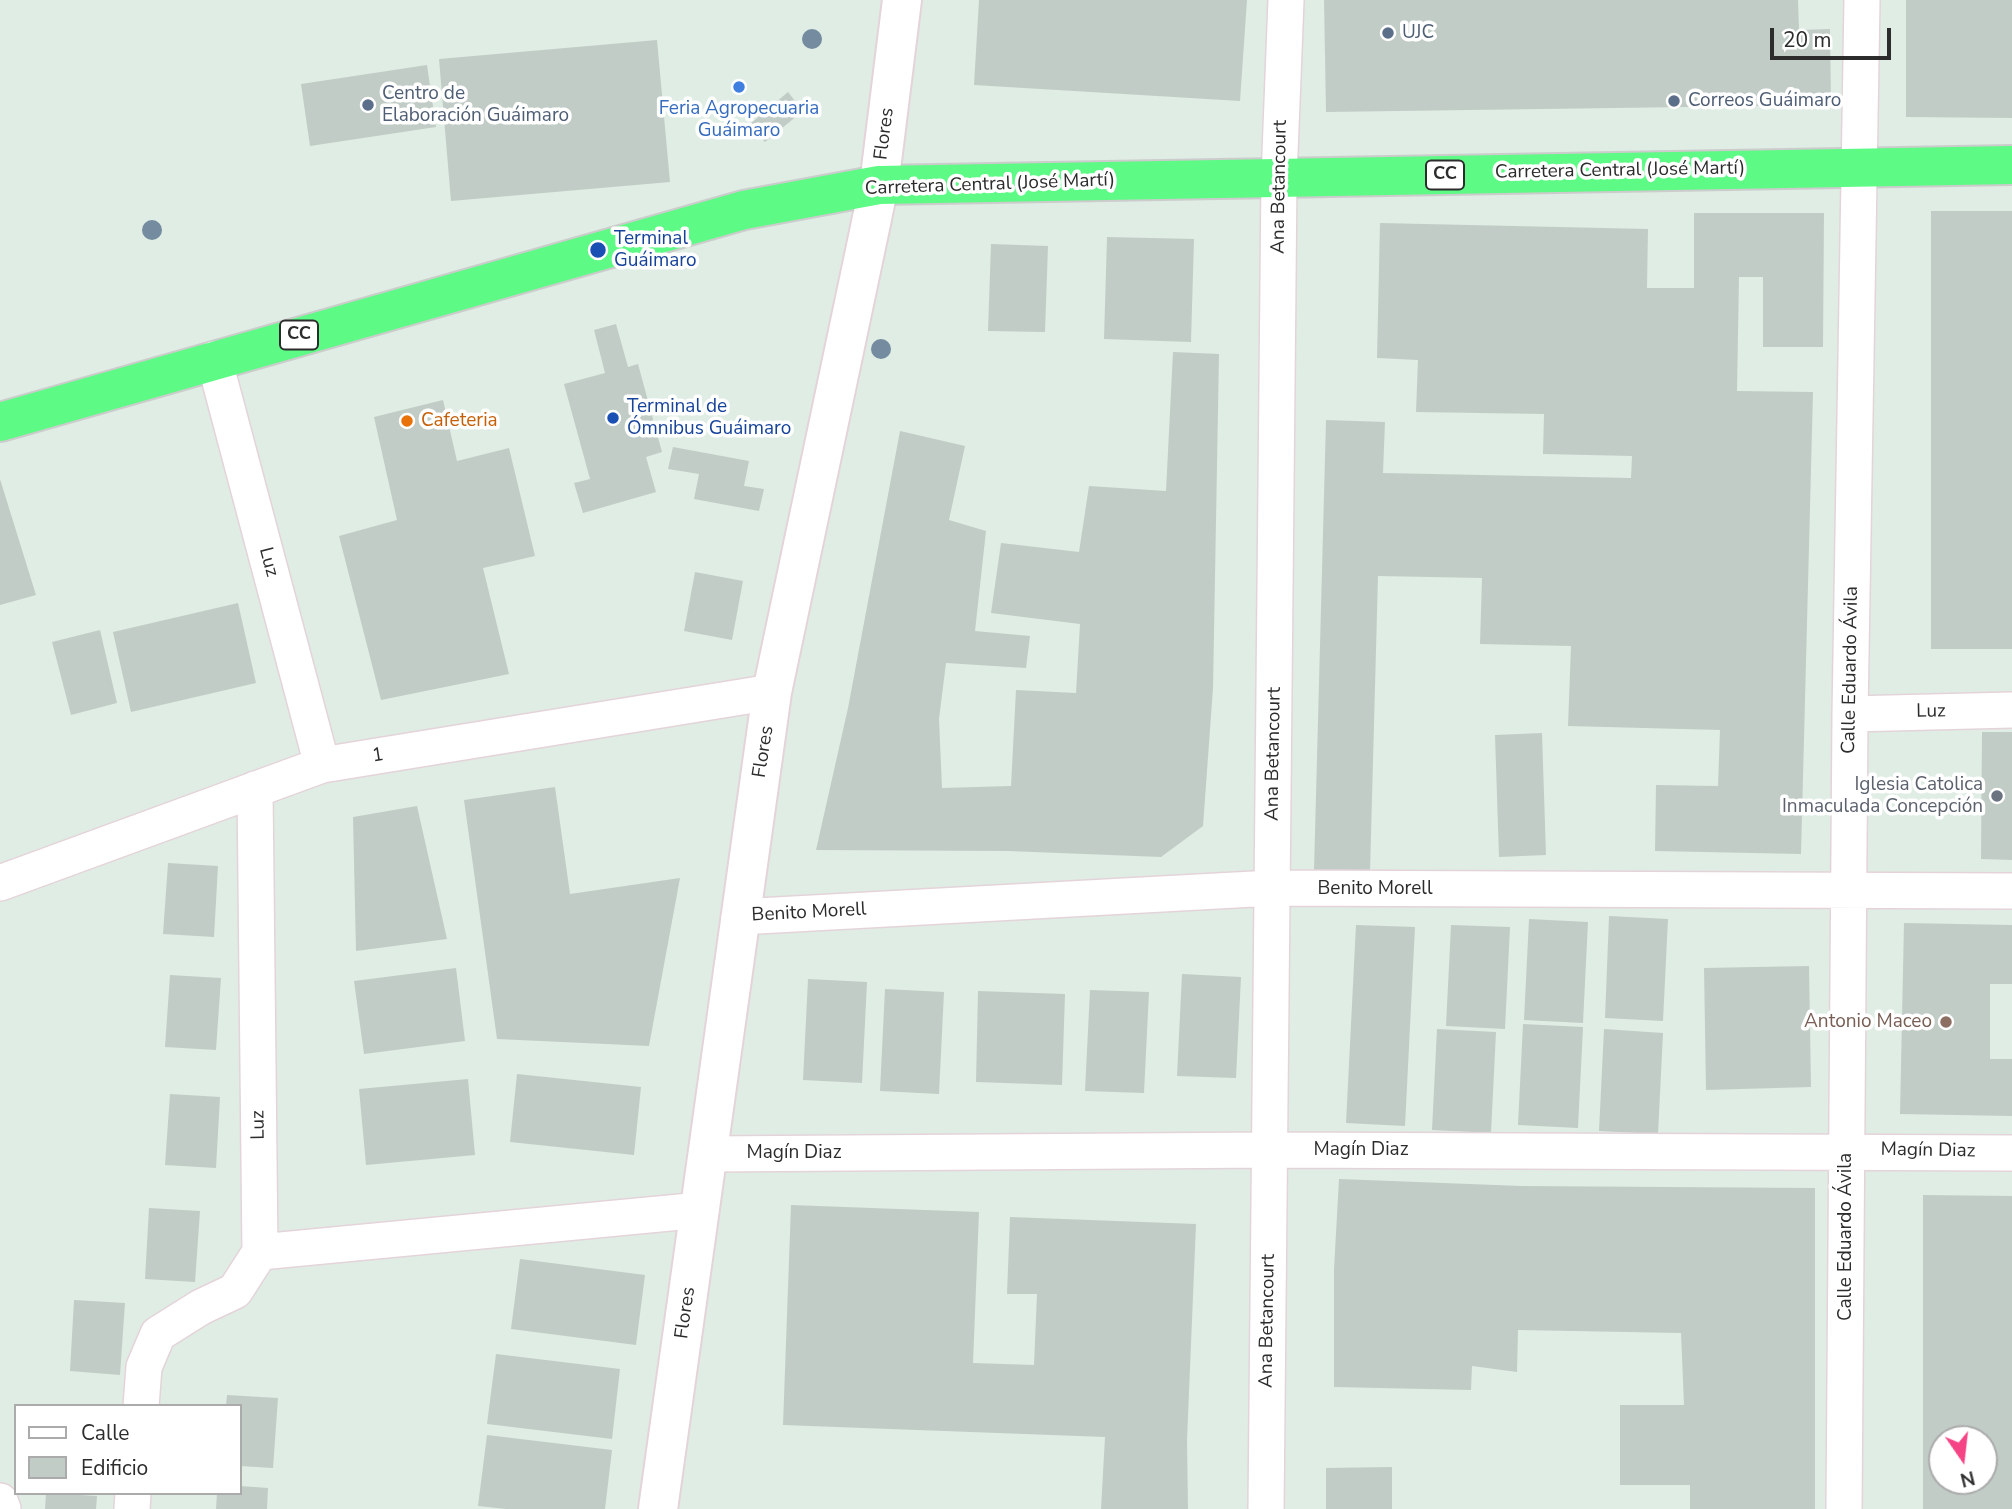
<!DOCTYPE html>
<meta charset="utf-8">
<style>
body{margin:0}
#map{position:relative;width:2012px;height:1509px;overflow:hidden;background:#dfede4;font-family:"Nunito Sans",sans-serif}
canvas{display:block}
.legend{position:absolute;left:14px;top:1404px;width:228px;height:91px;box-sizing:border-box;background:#fff;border:2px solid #ababab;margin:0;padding:9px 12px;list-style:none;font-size:21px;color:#2c2c2c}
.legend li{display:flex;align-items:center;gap:14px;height:35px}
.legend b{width:35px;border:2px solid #ababab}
.north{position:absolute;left:1928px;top:1425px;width:70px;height:70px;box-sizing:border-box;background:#fff;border:2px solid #ababab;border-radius:50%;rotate:166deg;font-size:19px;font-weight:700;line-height:28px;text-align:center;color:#2c2c2c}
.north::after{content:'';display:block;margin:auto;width:24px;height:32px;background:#f54485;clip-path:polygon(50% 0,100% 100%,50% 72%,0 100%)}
.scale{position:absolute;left:1770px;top:28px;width:121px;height:32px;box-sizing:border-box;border:4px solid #2c2c2c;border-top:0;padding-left:9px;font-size:21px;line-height:24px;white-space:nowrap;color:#2c2c2c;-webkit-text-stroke:5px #fff;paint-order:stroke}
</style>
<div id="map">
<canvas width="2012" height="1509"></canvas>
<ul class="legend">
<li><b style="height:9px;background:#fff"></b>Calle</li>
<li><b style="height:19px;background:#c1ccc6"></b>Edificio</li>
</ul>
<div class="north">N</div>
<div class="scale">20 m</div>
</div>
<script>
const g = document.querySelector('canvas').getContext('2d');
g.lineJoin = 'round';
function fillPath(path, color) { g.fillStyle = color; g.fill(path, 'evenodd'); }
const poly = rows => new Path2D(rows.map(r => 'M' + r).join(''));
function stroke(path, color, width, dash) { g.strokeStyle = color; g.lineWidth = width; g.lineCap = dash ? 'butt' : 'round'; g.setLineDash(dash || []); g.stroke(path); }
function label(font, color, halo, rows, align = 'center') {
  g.font = font + ' "Nunito Sans",sans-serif'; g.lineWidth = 7; g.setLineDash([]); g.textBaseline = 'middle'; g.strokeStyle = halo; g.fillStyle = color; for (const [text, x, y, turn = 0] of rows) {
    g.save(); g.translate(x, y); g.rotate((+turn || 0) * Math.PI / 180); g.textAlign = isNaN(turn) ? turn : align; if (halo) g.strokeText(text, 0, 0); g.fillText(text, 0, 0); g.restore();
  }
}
fillPath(poly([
 [979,0,1247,0,1240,101,974,85],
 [1324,0,1798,0,1799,30,1830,29,1831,105,1326,112],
 [1906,0,2012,0,2012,118,1906,117],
 [657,40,670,182,451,201,439,59],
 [427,65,436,127,310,146,301,84],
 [788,92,803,111,765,142,750,124],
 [1931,211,2012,211,2012,649,1931,649],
 [1694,213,1824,213,1823,347,1763,347,1763,277,1739,277,1737,391,1813,392,1801,854,1655,851,1656,785,1718,786,1720,730,1568,726,1571,646,1480,644,1482,578,1378,576,1370,872,1314,870,1326,420,1385,422,1383,473,1631,478,1632,456,1543,454,1544,414,1416,412,1418,360,1377,358,1380,223,1648,229,1647,288,1694,288],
 [1107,237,1194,239,1191,342,1104,339],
 [991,244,1048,246,1045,332,988,331],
 [616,324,628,367,638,364,662,452,646,457,656,492,583,513,574,483,590,479,564,384,605,373,594,330],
 [1173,352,1219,354,1213,688,1203,826,1161,857,1008,851,816,850,848,708,900,431,965,446,949,520,986,531,975,631,1030,636,1026,668,946,663,939,719,942,788,1011,786,1016,690,1076,693,1080,624,991,613,1001,543,1079,552,1089,486,1166,491],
 [443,400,457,461,509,448,535,556,483,568,509,674,381,700,339,536,397,520,374,417],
 [673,447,749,461,744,486,764,489,759,511,694,499,699,474,668,469],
 [0,479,36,595,0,605],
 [695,572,743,581,732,640,684,631],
 [238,603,256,683,131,712,113,632],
 [100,630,117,703,71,715,52,642],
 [1982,732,2012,732,2012,860,1981,859],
 [1542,733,1546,855,1499,857,1495,735],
 [555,787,570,894,680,878,649,1046,497,1039,464,800],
 [417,806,447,939,356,951,353,817],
 [168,863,218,866,214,937,163,934],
 [1609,916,1668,919,1663,1021,1605,1018],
 [1529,919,1588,922,1583,1023,1524,1020],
 [1904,923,2012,925,2012,984,1990,984,1990,1059,2012,1059,2012,1116,1900,1114],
 [1356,925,1415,927,1405,1126,1346,1123],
 [1451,925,1510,927,1505,1029,1446,1026],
 [1809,966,1811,1087,1706,1090,1704,968],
 [456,968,465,1041,364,1054,354,981],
 [1182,974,1241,977,1236,1078,1177,1076],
 [170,975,221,978,216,1050,165,1047],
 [808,979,867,982,862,1083,803,1080],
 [885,989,944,992,939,1094,880,1091],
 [1090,990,1149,992,1144,1093,1085,1091],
 [978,991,1065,994,1062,1085,976,1082],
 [1523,1024,1583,1027,1578,1128,1518,1125],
 [1437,1029,1496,1032,1491,1133,1432,1130],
 [1604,1029,1663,1033,1658,1134,1599,1131],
 [517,1074,641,1087,634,1155,510,1142],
 [468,1079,475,1155,366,1165,359,1089],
 [170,1094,220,1097,216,1168,165,1165],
 [1339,1179,1521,1186,1815,1188,1815,1509,1690,1509,1690,1485,1620,1485,1620,1405,1684,1405,1681,1333,1518,1330,1517,1372,1472,1366,1471,1390,1334,1387,1334,1269],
 [1923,1195,2012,1196,2012,1509,1923,1509],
 [1942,1439,1984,1439,1984,1481,1942,1481],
 [791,1205,979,1212,973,1363,1034,1365,1037,1294,1007,1294,1010,1217,1196,1224,1187,1440,1188,1509,1101,1509,1105,1437,783,1425],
 [149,1208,200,1211,195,1282,145,1279],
 [520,1259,645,1275,636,1345,511,1329],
 [74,1300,125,1303,120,1375,70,1371],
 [496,1354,620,1369,612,1439,487,1424],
 [227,1395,278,1398,273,1468,240,1466,240,1406,226,1406],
 [487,1435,612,1450,605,1509,506,1509,478,1506],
 [1392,1467,1392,1509,1326,1509,1326,1468],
 [240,1486,268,1488,267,1509,216,1509,217,1493,240,1493],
 [46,1493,97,1496,96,1509,45,1509]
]), '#c1ccc6');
const street = poly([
 [214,359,322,765],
 [1850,714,2012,710],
 [0,883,322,765,772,692],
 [739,917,1272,888,2012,891],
 [709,1154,1270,1150,2012,1153],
 [260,1252,701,1210],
 [141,1406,144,1367,158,1334,201,1307,235,1291,260,1252,255,789],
 [0,1501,3,1509],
 [132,1509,133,1493],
 [1266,1509,1279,179,1286,0],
 [1844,1509,1850,714,1862,0]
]);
const secondary = poly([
 [658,1509,772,692,879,185,902,0]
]);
const highway = poly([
 [0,422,744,210,879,185,2012,165]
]);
stroke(street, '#e4d4da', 38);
stroke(secondary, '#e4d4da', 42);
stroke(highway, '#ccc', 42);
stroke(street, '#fff', 35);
stroke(secondary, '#fff', 38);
stroke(highway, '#5dfa85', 38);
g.fillStyle = '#748ba0';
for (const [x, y] of [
 [812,39],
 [152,230],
 [881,349]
]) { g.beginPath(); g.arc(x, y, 10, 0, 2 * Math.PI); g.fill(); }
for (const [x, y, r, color] of [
 [1388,33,7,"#5c6f8a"],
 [739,87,7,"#3f7fe0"],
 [1674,101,7,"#5c6f8a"],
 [368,105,7,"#5c6f8a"],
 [598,250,9,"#1a4fb4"],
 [613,418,7,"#1a4fb4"],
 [407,421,7,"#e8710a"],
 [1997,796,7,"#6b7280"],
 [1946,1022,7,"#8d6e63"]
]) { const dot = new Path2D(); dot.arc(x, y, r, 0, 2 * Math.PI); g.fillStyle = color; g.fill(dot); stroke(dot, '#fff', 2.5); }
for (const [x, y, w] of [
 [1445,175,38],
 [299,335,38]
]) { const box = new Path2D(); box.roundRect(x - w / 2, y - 14.5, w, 29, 5); g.fillStyle = '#fff'; g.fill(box); stroke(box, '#2c2c2c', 2); }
label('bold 18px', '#2c2c2c', null, [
 ["CC",1445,175],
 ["CC",299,335]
]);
label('19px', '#4e5e75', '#fff', [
 ["UJC",1402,33],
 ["Centro de",382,94],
 ["Elaboración Guáimaro",382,116],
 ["Correos Guáimaro",1688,101]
], 'left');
label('19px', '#366cbe', '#fff', [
 ["Feria Agropecuaria",739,109],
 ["Guáimaro",739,131]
]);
label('19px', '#2c2c2c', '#fff', [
 ["Flores",885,134,-83],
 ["Carretera Central (José Martí)",1620,171,-1],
 ["Carretera Central (José Martí)",990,185,-2],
 ["Ana Betancourt",1280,187,-89],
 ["Luz",268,562,75],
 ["Calle Eduardo Ávila",1851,670,-89],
 ["Luz",1931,712,-1],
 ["Flores",764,752,-81],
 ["Ana Betancourt",1274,754,-89],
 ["1",378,756,-9],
 ["Benito Morell",1375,889],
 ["Benito Morell",809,913,-3],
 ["Luz",259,1125,-91],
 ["Magín Diaz",1361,1150],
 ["Magín Diaz",1928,1151,1],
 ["Magín Diaz",794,1153],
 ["Calle Eduardo Ávila",1846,1237,-90],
 ["Flores",686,1313,-82],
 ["Ana Betancourt",1268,1321,-89]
]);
label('19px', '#164399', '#fff', [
 ["Terminal",614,239],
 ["Guáimaro",614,261],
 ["Terminal de",627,407],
 ["Ómnibus Guáimaro",627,429]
], 'left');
label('19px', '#c56008', '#fff', [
 ["Cafeteria",421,421]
], 'left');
label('19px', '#5b616d', '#fff', [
 ["Iglesia Catolica",1983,785],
 ["Inmaculada Concepción",1983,807]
], 'right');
label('19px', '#785e54', '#fff', [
 ["Antonio Maceo",1932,1022]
], 'right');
</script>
